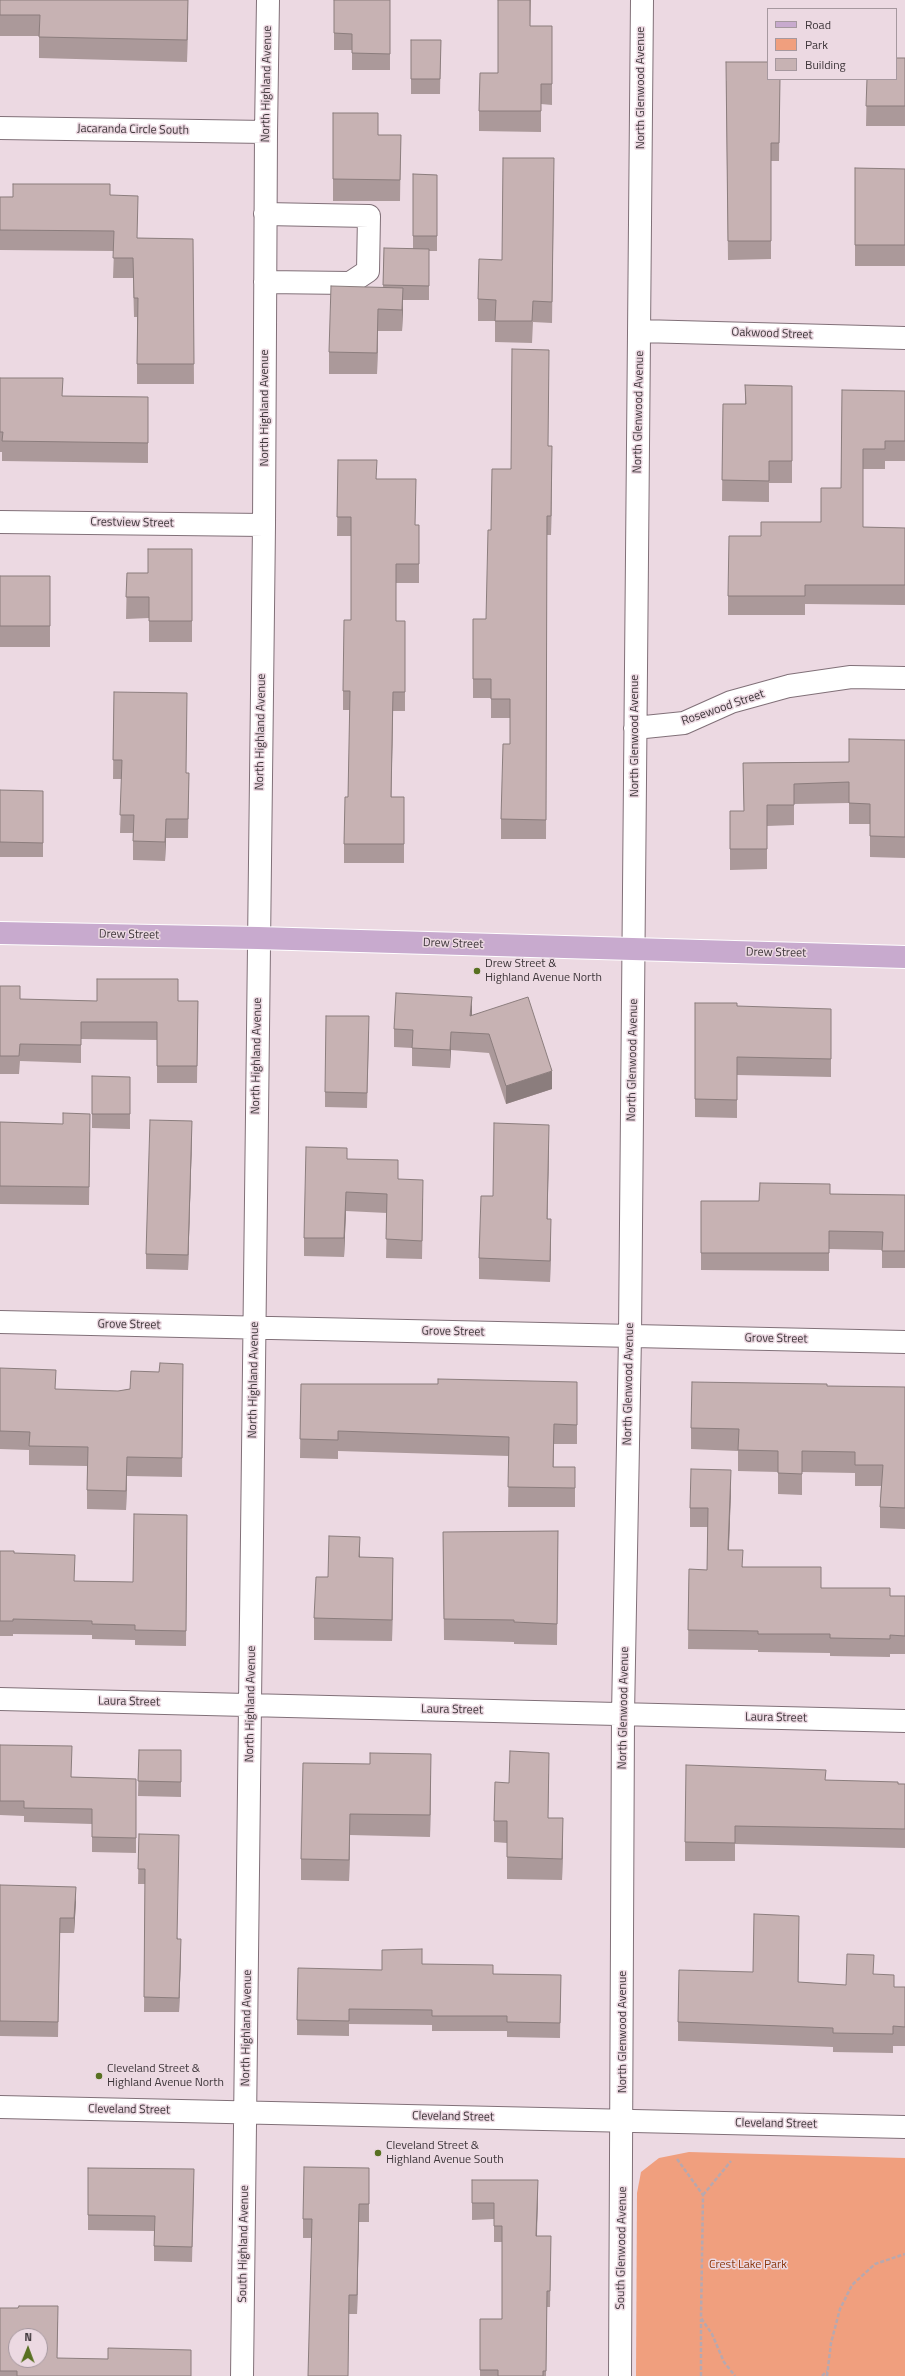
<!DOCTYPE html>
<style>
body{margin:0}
#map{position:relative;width:905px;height:2376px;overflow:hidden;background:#ecd9e2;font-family:"Titillium Web",sans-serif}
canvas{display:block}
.legend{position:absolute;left:767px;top:8px;width:130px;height:72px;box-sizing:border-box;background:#ecd9e2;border:1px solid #a6989f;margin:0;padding:5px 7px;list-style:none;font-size:12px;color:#3e363a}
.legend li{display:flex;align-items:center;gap:8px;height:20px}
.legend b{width:20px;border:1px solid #a6989f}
.north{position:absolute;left:8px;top:2328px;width:40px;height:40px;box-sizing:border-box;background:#ecd9e2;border:1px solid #a6989f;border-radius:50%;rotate:1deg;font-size:11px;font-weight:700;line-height:16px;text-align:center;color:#3e363a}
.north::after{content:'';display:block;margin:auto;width:14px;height:18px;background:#587021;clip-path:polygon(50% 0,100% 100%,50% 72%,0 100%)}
</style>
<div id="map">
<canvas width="905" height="2376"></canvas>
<ul class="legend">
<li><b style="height:5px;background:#c8aace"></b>Road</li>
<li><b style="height:11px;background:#f09f7e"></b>Park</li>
<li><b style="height:11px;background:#c7b2b3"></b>Building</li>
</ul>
<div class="north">N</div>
</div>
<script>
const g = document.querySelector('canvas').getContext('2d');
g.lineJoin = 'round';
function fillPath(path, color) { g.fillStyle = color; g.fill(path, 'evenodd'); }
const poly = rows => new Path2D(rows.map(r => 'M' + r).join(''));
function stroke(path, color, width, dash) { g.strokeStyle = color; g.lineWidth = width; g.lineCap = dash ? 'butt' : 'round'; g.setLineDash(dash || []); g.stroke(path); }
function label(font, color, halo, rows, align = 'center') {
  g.font = font + ' "Titillium Web",sans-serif'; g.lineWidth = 3; g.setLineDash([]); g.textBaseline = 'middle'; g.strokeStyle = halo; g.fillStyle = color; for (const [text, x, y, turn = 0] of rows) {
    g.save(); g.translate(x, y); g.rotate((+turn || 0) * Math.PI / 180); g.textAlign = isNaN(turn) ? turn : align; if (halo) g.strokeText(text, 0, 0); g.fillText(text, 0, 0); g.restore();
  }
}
fillPath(poly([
 [689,2152,905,2158,905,2376,636,2376,637,2193,641,2172,659,2158]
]), '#f09f7e');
const minor = poly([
 [0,128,266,132],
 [265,214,369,216,368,271,350,283,265,282],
 [640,331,905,338],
 [0,522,264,525],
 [635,728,684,723,731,702,789,686,851,677,905,678],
 [0,1322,905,1342],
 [0,1699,905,1721],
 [0,2107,905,2127],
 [242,2376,264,525,266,132,268,0],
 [620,2376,623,1715,630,1335,642,0]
]);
const major = poly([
 [0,933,258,938,905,957]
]);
stroke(minor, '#817078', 24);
stroke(major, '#fff', 24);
stroke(poly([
 [677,2159,703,2195,701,2318,712,2334,724,2362,735,2376],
 [703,2195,731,2161],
 [701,2376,701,2319],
 [822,2376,827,2371],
 [827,2376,831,2343,840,2309,852,2285,875,2264,905,2254]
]), '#b7a8af', 2.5, [4, 2]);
stroke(minor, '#fff', 22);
stroke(major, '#c8aace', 22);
fillPath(poly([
 [0,0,188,0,187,62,39,58,39,36,0,36],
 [334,0,390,0,390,70,352,70,352,50,334,50],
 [498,0,531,0,530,26,552,26,552,105,541,104,541,132,479,131,479,111,498,73],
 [411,40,441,40,440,94,411,94],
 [905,58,905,126,866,126,867,79],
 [780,79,779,161,771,161,771,259,728,260,726,81],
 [333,113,378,135,401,135,400,201,333,201],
 [855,168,905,169,905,266,855,266],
 [413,174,437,175,437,251,429,251,429,300,403,300,402,331,378,331,377,374,329,374,329,352,383,288,384,248,413,249],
 [554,180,552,323,533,322,532,343,495,342,495,321,478,321,478,299,502,260],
 [110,195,137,238,193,239,194,384,137,384,137,317,134,317,133,278,113,278,114,251,0,250,0,197],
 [0,378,63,396,148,397,148,463,2,461,2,452,0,452],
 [745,385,792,386,792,483,769,483,769,502,722,501,723,404,745,404],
 [842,390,905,391,905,461,885,461,885,469,863,469,863,527,905,528,905,605,805,604,805,615,728,615,728,596,761,536,821,522,841,488],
 [548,446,552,465,551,535,547,535,546,839,501,839,501,819,510,744,510,718,491,718,491,698,473,698,473,619,486,619,511,469],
 [338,460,377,479,415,525,419,525,419,583,396,583,396,621,405,621,405,711,393,711,391,797,404,797,404,863,344,863,344,844,348,797,350,710,343,710,343,691,351,620,351,536,337,536],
 [192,549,192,642,149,642,149,618,126,619,127,573,148,573],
 [0,576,50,576,50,647,0,647],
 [114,692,186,773,189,773,188,838,166,838,165,861,133,860,133,833,120,833,122,779,113,779],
 [905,740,905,858,870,857,870,824,849,824,849,803,794,804,794,825,767,826,767,869,730,870,730,811,744,811,743,763,849,762],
 [0,790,43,791,43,857,0,857],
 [0,986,20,999,97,1001,198,1001,197,1083,157,1083,157,1040,81,1039,81,1063,20,1061,19,1074,0,1074],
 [695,1003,737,1006,831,1027,831,1077,737,1075,737,1118,695,1117],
 [472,1016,552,1089,506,1104,489,1053,451,1050,450,1068,412,1066,412,1048,394,1047,394,1029],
 [369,1031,367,1108,325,1107,325,1092],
 [130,1077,130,1129,92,1128,92,1114],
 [0,1122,90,1132,89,1205,0,1204],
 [192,1136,188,1270,146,1269,146,1254],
 [549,1146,547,1219,551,1241,550,1282,479,1279,479,1258,493,1196],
 [347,1159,398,1179,423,1199,422,1259,386,1258,387,1213,346,1211,344,1257,304,1256,304,1238],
 [830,1194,905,1195,905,1268,882,1268,882,1250,829,1249,829,1271,701,1270,701,1201,759,1201],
 [183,1364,182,1477,127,1476,126,1510,87,1509,87,1466,29,1465,29,1450,0,1449,0,1368,56,1390,118,1391,130,1389,159,1372],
 [301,1384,577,1401,577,1444,554,1444,553,1467,575,1467,575,1507,508,1507,509,1456,338,1451,338,1459,300,1458],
 [827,1386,905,1387,905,1529,880,1528,880,1507,881,1486,855,1486,855,1473,802,1472,802,1495,778,1494,778,1472,738,1471,738,1451,691,1449,691,1428],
 [731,1489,729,1550,743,1567,821,1588,890,1596,905,1596,905,1654,890,1654,890,1657,830,1656,830,1653,758,1652,758,1650,688,1649,689,1569,707,1570,708,1527,690,1527,690,1508],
 [187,1515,186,1646,135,1645,135,1640,92,1639,92,1635,13,1634,13,1636,0,1636,0,1551,14,1553,74,1581,133,1582],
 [558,1531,557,1645,514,1644,514,1642,444,1640,443,1532],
 [360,1557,393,1580,392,1641,314,1640,314,1618,328,1577],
 [0,1745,72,1777,136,1779,136,1853,92,1852,92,1824,24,1822,24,1816,0,1815],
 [139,1750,181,1750,181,1797,138,1796],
 [370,1764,431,1776,430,1837,350,1835,349,1881,301,1880,301,1859],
 [549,1774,548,1818,563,1840,562,1880,507,1879,507,1843,494,1842,494,1821,509,1783],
 [826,1780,905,1784,905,1848,735,1844,735,1861,685,1861,685,1842],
 [139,1834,178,1939,181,1953,179,2012,144,2012,145,1884,138,1884],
 [0,1885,76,1901,74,1933,60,1933,58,2037,0,2036],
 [799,1935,798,1982,846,1985,874,1974,894,1987,905,1987,905,2046,893,2046,893,2053,833,2052,833,2047,678,2041,678,2022,753,1972],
 [422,1964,493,1974,561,1975,560,2038,507,2037,507,2031,432,2031,432,2025,349,2024,349,2036,297,2035,297,2020,382,1970],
 [88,2168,194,2183,192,2262,154,2261,154,2231,88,2230],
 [472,2180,538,2196,537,2236,551,2236,550,2307,547,2307,546,2376,480,2376,480,2319,502,2319,502,2242,494,2242,494,2219,472,2220],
 [369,2187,369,2222,359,2222,357,2314,349,2314,312,2238,303,2238,303,2219],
 [0,2308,58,2322,57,2358,191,2376,0,2376]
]), '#ab999a');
fillPath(poly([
 [188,0,187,62,187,40],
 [403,288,403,310,402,331,402,310],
 [378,309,378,331,377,374,377,353],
 [552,446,552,465,551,535,551,516],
 [393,692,393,711,391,816,391,797],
 [166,819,166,838,165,861,165,842],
 [472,997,472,1015,470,1035,470,1016],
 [451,1032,451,1050,450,1068,450,1050],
 [552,1071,552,1089,506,1104,506,1086],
 [192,1121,192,1136,188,1270,188,1255],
 [549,1125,549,1146,547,1240,547,1219],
 [346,1192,346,1211,344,1257,344,1238],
 [551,1219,551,1241,550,1282,550,1261],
 [554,1424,554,1444,553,1486,553,1467],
 [127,1457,127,1476,126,1510,126,1491],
 [731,1470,731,1489,728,1569,728,1550],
 [360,1537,360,1558,359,1557],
 [393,1558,393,1580,392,1641,392,1620],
 [431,1754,431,1776,430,1837,430,1815],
 [350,1814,350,1835,349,1881,349,1860],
 [563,1818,563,1840,562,1880,562,1859],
 [76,1887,76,1901,74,1933,74,1918],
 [799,1916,799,1935,798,2001,798,1982],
 [181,1939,181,1953,179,2012,179,1998],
 [538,2180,538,2196,536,2252,536,2236],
 [359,2204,359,2222,357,2314,357,2295]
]), '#8b7d7d');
const building = poly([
 [0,0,188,0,187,40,39,37,40,15,0,15,0,0],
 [334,0,390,0,390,54,352,53,352,34,334,33,334,0],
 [498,0,530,0,530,26,552,26,552,84,541,84,541,111,479,111,480,73,498,73,498,0],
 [411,40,441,40,440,79,411,79,411,40],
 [896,58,905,58,905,106,866,106,867,79,896,79,896,58],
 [726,62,768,62,768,79,780,79,779,143,771,143,771,241,728,241,726,62],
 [333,113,378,113,378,135,401,135,400,180,333,179,333,113],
 [503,158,554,158,552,302,533,301,532,321,495,321,496,300,478,299,479,259,502,260,503,158],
 [855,168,905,169,905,245,855,245,855,168],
 [413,174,437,175,437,236,413,236,413,174],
 [13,184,110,184,110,195,138,196,137,238,193,239,194,364,137,364,138,298,134,298,133,258,113,258,114,231,0,230,0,197,13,197,13,184],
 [384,248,429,249,429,286,383,285,384,248],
 [331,286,403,288,402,310,378,309,377,353,329,352,331,286],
 [512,349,549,350,548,446,552,446,551,516,547,516,546,820,501,819,503,744,510,744,510,699,491,699,491,679,473,679,473,619,486,619,488,530,491,530,492,469,511,469,512,349],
 [0,378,63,378,62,396,148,397,148,443,2,441,3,432,0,432,0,378],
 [745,385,792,386,792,461,769,461,769,481,722,480,723,404,746,404,745,385],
 [842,390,905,391,905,441,885,441,885,449,863,449,863,527,905,528,905,585,805,585,805,596,728,596,729,536,761,536,761,522,821,522,821,488,841,488,842,390],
 [338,460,377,460,376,479,416,479,415,525,419,525,419,564,396,564,396,621,405,621,405,692,393,692,391,797,404,797,404,844,344,844,345,797,348,797,350,691,343,691,344,620,351,620,351,517,337,517,338,460],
 [148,549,192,549,192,621,149,621,149,597,126,597,127,573,148,573,148,549],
 [0,576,50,576,50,626,0,626,0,576],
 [114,692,187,693,186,773,189,773,188,819,166,819,165,842,133,841,134,815,120,815,122,760,113,760,114,692],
 [849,739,905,740,905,837,870,836,870,804,849,803,849,782,794,784,794,805,767,805,767,849,730,849,730,811,744,811,743,763,849,762,849,739],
 [0,790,43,791,43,843,0,842,0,790],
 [97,979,178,979,178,1001,198,1001,197,1066,157,1066,157,1022,81,1022,81,1045,20,1044,19,1056,0,1056,0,986,20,986,20,999,97,1001,97,979],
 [396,993,472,997,470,1016,528,997,552,1071,506,1086,489,1034,451,1032,450,1050,412,1048,413,1030,394,1029,396,993],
 [695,1003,737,1003,737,1006,831,1009,831,1059,737,1057,737,1100,695,1099,695,1003],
 [326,1016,369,1016,367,1093,325,1092,326,1016],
 [92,1076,130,1077,130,1114,92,1114,92,1076],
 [63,1113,90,1114,89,1187,0,1186,0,1122,63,1124,63,1113],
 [150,1120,192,1121,188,1255,146,1254,150,1120],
 [494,1123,549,1125,547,1219,551,1219,550,1261,479,1258,481,1196,493,1196,494,1123],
 [306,1147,347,1148,347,1159,398,1160,398,1179,423,1180,422,1241,386,1239,387,1194,346,1192,344,1238,304,1238,306,1147],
 [760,1183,830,1184,830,1194,905,1195,905,1251,882,1251,883,1232,829,1231,829,1253,701,1253,701,1201,759,1201,760,1183],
 [160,1363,183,1364,182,1458,127,1457,126,1491,87,1490,88,1447,29,1446,30,1432,0,1431,0,1368,56,1370,55,1389,118,1391,130,1389,131,1371,159,1372,160,1363],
 [438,1379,577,1382,577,1425,554,1424,553,1467,575,1467,575,1488,508,1487,509,1437,338,1431,338,1440,300,1439,301,1384,438,1384,438,1379],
 [692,1382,827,1384,827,1386,905,1387,905,1508,880,1507,883,1465,855,1465,855,1452,802,1451,802,1474,778,1473,778,1451,738,1450,739,1429,691,1428,692,1382],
 [691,1469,731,1470,728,1550,743,1550,742,1567,821,1567,821,1588,890,1588,890,1596,905,1596,905,1636,890,1635,890,1639,830,1638,830,1634,758,1634,758,1631,688,1630,689,1569,707,1570,708,1508,690,1508,691,1469],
 [134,1514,187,1515,186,1631,135,1630,135,1625,92,1624,92,1621,13,1619,13,1621,0,1621,0,1551,14,1551,14,1553,75,1555,74,1581,133,1582,134,1514],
 [558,1531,557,1624,514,1622,514,1620,444,1619,443,1532,558,1531],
 [329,1536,360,1537,359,1557,393,1558,392,1620,314,1618,316,1577,328,1577,329,1536],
 [0,1745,72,1746,71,1777,136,1779,136,1838,92,1837,92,1809,24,1808,24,1801,0,1801,0,1745],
 [139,1750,181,1750,181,1782,138,1781,139,1750],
 [510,1751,549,1753,548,1818,563,1818,562,1859,507,1857,507,1821,494,1821,495,1782,509,1783,510,1751],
 [370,1753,431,1754,430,1815,350,1814,349,1860,301,1859,303,1763,370,1764,370,1753],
 [686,1765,826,1770,825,1780,898,1782,898,1784,905,1784,905,1829,735,1826,735,1843,685,1842,686,1765],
 [139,1834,179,1835,177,1939,181,1939,179,1998,144,1997,145,1869,138,1869,139,1834],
 [0,1885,76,1887,74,1918,60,1918,58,2022,0,2021,0,1885],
 [754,1914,799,1916,798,1982,846,1985,847,1954,874,1955,873,1974,894,1975,894,1987,905,1987,905,2027,893,2026,893,2034,833,2033,833,2028,678,2022,679,1970,753,1972,754,1914],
 [422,1949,422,1964,493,1965,493,1974,561,1975,560,2023,507,2022,507,2016,432,2016,432,2010,349,2009,349,2021,297,2020,298,1968,382,1970,382,1950,422,1949],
 [304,2167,369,2168,369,2204,359,2204,357,2295,349,2295,348,2376,308,2376,312,2219,303,2219,304,2167],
 [88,2168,194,2169,192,2247,154,2246,155,2216,88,2215,88,2168],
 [472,2180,538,2180,536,2236,551,2236,550,2291,547,2291,546,2371,543,2371,543,2376,498,2376,498,2370,480,2370,480,2319,502,2319,502,2226,494,2226,494,2203,472,2203,472,2180],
 [19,2306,58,2306,57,2358,108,2359,108,2348,191,2350,191,2376,17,2376,17,2371,0,2371,0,2308,18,2308,19,2306],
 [16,2336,40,2336,40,2360,16,2360,16,2336]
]);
fillPath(building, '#c7b2b3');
stroke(building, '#8b7d7d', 1);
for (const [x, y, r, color] of [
 [477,971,4,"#587021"],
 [99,2076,4,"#587021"],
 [378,2153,4,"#587021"]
]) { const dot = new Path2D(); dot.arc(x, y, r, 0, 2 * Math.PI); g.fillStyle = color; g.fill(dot); stroke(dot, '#ecd9e2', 1.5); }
label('12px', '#3e363a', '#ecd9e2', [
 ["North Highland Avenue",267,84,-89],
 ["North Glenwood Avenue",641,88,-90],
 ["Jacaranda Circle South",133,130,1],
 ["Oakwood Street",772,334,2],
 ["North Highland Avenue",265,408,-90],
 ["North Glenwood Avenue",639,412,-89],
 ["Crestview Street",132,523,1],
 ["Rosewood Street",723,708,-19],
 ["North Highland Avenue",261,732,-89],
 ["North Glenwood Avenue",635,736,-90],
 ["Drew Street",129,935,1],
 ["Drew Street",453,944,2],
 ["Drew Street",776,953,1],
 ["North Highland Avenue",257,1056,-89],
 ["North Glenwood Avenue",633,1060,-89],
 ["Grove Street",129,1325,1],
 ["Grove Street",453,1332,1],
 ["Grove Street",776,1339,1],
 ["North Highland Avenue",254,1380,-89],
 ["North Glenwood Avenue",629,1384,-89],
 ["Laura Street",129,1702,1],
 ["North Highland Avenue",251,1704,-89],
 ["North Glenwood Avenue",624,1708,-89],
 ["Laura Street",452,1710,1],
 ["Laura Street",776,1718,1],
 ["North Highland Avenue",247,2028,-89],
 ["North Glenwood Avenue",623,2032,-90],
 ["Cleveland Street",129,2110,1],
 ["Cleveland Street",453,2117,1],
 ["Cleveland Street",776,2124,1],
 ["South Highland Avenue",244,2244,-89],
 ["South Glenwood Avenue",622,2248,-89]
]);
label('12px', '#3e363a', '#ecd9e2', [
 ["Drew Street &",485,964],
 ["Highland Avenue North",485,978],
 ["Cleveland Street &",107,2069],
 ["Highland Avenue North",107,2083],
 ["Cleveland Street &",386,2146],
 ["Highland Avenue South",386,2160]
], 'left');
label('12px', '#8b380f', '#ecd9e2', [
 ["Crest Lake Park",748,2265]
]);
</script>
